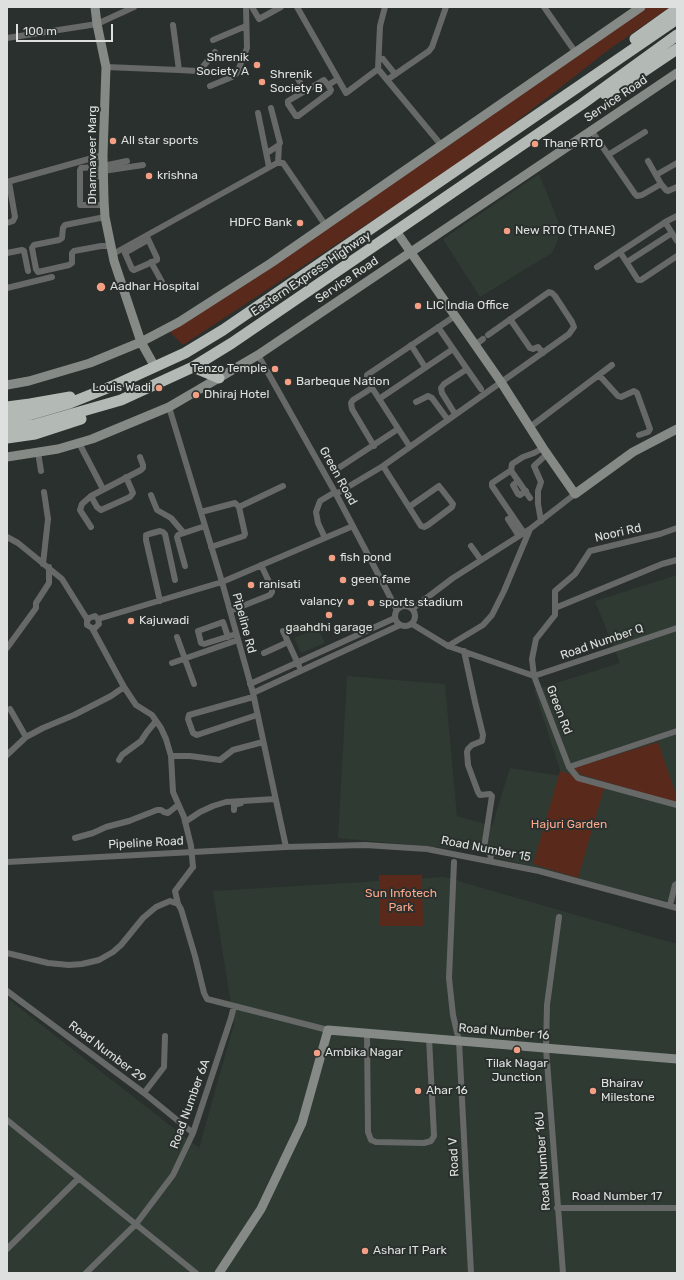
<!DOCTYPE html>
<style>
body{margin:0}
#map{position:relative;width:684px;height:1280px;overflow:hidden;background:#2a302d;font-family:Rubik,sans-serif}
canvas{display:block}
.frame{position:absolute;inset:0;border:8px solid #dde0de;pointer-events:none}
.scale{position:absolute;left:16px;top:24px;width:97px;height:18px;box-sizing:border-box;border:2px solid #dde0de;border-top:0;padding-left:5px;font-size:12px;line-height:14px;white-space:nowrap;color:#dde0de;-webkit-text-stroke:3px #2a302d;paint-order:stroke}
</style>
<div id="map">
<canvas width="684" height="1280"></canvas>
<div class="frame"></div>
<div class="scale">100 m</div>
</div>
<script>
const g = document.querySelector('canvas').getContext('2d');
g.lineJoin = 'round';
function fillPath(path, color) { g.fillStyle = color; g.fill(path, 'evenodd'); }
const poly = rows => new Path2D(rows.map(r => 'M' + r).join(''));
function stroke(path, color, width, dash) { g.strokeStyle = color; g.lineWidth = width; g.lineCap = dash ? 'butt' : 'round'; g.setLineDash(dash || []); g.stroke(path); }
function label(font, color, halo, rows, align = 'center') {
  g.font = font + ' Rubik,sans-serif'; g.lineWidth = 4; g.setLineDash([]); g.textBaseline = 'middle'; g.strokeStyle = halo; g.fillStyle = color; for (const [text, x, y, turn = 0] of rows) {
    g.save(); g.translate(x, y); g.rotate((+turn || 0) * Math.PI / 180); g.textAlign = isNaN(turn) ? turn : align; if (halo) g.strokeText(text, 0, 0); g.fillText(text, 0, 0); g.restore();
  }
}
fillPath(poly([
 [539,174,559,223,558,240,552,253,480,297,443,239],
 [677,575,677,904,466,850,338,838,347,676,445,684,457,816,492,826,510,768,562,776,534,690,620,663,595,601],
 [318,628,325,643,301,653,294,638],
 [444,877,677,944,677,1273,7,1273,7,998,199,1148,234,1024,213,891]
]), '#2f3a33');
fillPath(poly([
 [647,7,670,7,608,50,570,80,478,151,183,345,170,332,464,134],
 [658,742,677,798,677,803,579,774,574,768],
 [560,771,605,785,578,878,533,864],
 [379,875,422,875,423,926,379,926]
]), '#592a1b');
stroke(poly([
 [252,7,259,19,281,7],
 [297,7,346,93,378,69],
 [544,7,576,53],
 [7,38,97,24,134,7],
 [213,40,246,26],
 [383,59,395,74],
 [106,67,179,70,173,25],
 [378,69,442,146],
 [378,69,380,26,385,7],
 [179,70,197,71,201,69,215,52],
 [298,79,305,91],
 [387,80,429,51,432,47,446,7],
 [328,85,324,80,322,81,288,101,288,104,296,116,298,116,330,92,331,90,328,85,338,79],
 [210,86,232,77,237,73,247,48,246,7],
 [258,113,269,167],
 [591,130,635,194,637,196,642,195,661,184,666,190,668,191,677,187],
 [267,153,279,145,280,143,271,108],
 [608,155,645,132],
 [648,161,661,184],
 [278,163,279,145],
 [103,166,127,161],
 [103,171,143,165],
 [656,175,677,163],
 [103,177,97,176,96,168,94,167,81,168,80,170,80,205,104,205],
 [7,182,103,155],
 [105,217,65,225,63,228,62,238,59,240,34,245,32,248,36,269,38,272,69,265,72,263,72,253,74,251,101,246,112,246],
 [665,222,677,241],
 [7,223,13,221,15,217,9,182],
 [146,236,148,239,157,258,157,260,134,270,132,269,125,253,148,240],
 [620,252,638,280,641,280,677,256],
 [7,253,22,250,24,251,28,271],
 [113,254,277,163,283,163,326,226],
 [151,262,162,282],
 [627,262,672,233],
 [597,267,667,221,677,216],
 [7,288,52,277],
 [510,319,530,348,533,349,538,347,543,353],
 [438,327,467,369],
 [411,345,425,367],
 [475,345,483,339],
 [258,355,336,494,397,610],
 [599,375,618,396,621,397,634,391,637,393,650,429,648,432,639,435],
 [372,388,353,400,351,403,352,409,374,446],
 [379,399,453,349],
 [416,402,428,396,432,398,448,420],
 [169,407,222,582,253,693,286,847],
 [455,414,442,393,441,388,444,384,467,369,481,389],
 [530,427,612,365],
 [79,443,103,489],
 [410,447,367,380,367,375,455,316],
 [38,452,41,471],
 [383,466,421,526,424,527,428,525,452,507,453,504,439,486,409,507],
 [334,471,398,429],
 [511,471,512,464,523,457,534,453,543,448],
 [518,481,513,485,518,494,520,495,526,491],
 [336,494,383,466,569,334,574,327,572,322,555,296,552,293,549,292,488,335],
 [151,495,157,510,171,518,183,532],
 [91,496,97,507,101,510,130,497,133,493,126,477],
 [239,507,283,486],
 [201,512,235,503,239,507,245,534,244,536,211,547],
 [508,519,519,536],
 [541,521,538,504,538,491,541,482,534,466,547,454],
 [91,527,80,510,82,504,91,496,141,470,143,468,143,465,140,457],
 [677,528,660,534,590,551,575,574,555,591,555,615,536,639,532,659,534,676,677,628],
 [524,533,492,486,492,483,510,471,512,472,530,498],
 [7,537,18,543,62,579,87,619],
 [325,538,318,523,316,512,320,501,335,492],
 [471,546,481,560],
 [43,564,48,519,44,492],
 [185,566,177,537,178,535,205,526],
 [160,601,146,540,146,535,149,534,160,531,163,532,165,534,175,580],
 '395 616a10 10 0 1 1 20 0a10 10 0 1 1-20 0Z',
 [555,608,662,564,677,560],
 [412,609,453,578,530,529,575,494],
 [230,611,270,595,272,592,272,588,261,565],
 [98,619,222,582,353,526],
 [412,624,448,646,534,676,569,767,578,778,677,805],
 [283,631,299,666],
 [177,637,194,684],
 [228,637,223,622,198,631,201,643,204,644,236,634],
 [448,646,483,625,492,615,504,591,530,529],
 [7,648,36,608,36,603,49,583,49,567],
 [464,651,475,702,483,735,482,741,472,745,468,749,467,752,468,765,478,792,480,795,490,794,492,796,484,848,491,855,490,861],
 [264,653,288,642],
 [172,663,238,640],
 [250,684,395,618],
 [124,687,136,705,152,715,161,728,166,739,171,756,173,792,184,817,191,846],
 [253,693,400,625],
 [253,697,189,715,188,719,193,733,197,735,257,715],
 [10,709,26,737],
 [7,755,26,737,43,728,74,715,111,696,124,687,92,628,87,625,87,621,89,618,95,616,98,619,99,624,95,628,92,628],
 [171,756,190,756,220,760,233,750,263,742],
 [119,760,122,755,141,741,147,732,156,721],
 [569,767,677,731],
 [234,810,234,805,241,803],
 [185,822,200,812,213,806,226,802,275,799],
 [75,838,93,833,106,827,129,821,157,810,161,810,164,812,168,813,178,805],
 [7,862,286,847,365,845,427,849,539,871,677,908],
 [454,862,449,978,453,1015,459,1041,471,1273],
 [178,904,175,891,193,867],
 [670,905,675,885,677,884],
 [559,917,547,1005,546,1048,563,1273],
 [7,953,48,963,69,965,82,964,99,960,113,952,121,945,143,918,156,907,170,901,178,904,181,909,195,956,204,993,207,999,328,1030],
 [7,991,144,1093,193,1133],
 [367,1033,368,1132,371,1140,376,1142,424,1143,431,1141,434,1136,429,1038],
 [144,1093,164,1067,165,1036],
 [7,1120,196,1273],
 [557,1208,677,1208],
 [7,1249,79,1178],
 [86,1273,136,1224,173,1175,193,1133,231,1018,234,1006]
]), '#666968', 6);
stroke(poly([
 [95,7,97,24,106,67,103,155,104,200,105,217,114,261,141,342,155,367],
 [396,231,501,382,543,448,575,494,633,452,677,429],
 [7,385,29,381,90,363,141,342,179,322,271,263,641,7],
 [7,457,58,449,92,439,169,407,258,355,677,73],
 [219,1273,261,1209,302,1123,328,1030,677,1059]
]), '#858a87', 9);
stroke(poly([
 [635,39,677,9],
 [605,94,625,84,677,49],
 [193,367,219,378],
 [7,407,30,404,70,397],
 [7,417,32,414,70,403,115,385,185,353,223,330,677,19],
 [7,428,34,425,121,400,193,367,232,343,582,104,677,35],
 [7,438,35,434,81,419]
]), '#b3bab6', 11);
stroke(poly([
 [191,846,193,867]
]), '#666968', 6);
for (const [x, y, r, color] of [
 [257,65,4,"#f39f84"],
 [262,82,4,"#f39f84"],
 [113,141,4,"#f39f84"],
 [535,144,4,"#f39f84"],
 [149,176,4,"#f39f84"],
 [300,223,4,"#f39f84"],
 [507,231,4,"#f39f84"],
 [101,287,5,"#f39f84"],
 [418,306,4,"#f39f84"],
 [275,369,4,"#f39f84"],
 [288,382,4,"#f39f84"],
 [159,388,4,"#f39f84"],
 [196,395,4,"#f39f84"],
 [332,558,4,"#f39f84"],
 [343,580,4,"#f39f84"],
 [251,585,4,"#f39f84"],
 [351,602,4,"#f39f84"],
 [371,603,4,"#f39f84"],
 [329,615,4,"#f39f84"],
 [131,621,4,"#f39f84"],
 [517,1050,4,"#f39f84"],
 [317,1053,4,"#f39f84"],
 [418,1091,4,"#f39f84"],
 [593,1091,4,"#f39f84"],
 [365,1251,4,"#f39f84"]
]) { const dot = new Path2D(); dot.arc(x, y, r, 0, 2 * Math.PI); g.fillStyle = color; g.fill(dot); stroke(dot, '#2a302d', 1.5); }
label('12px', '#dde0de', '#2a302d', [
 ["Shrenik",249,58,"right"],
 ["Society A",249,72,"right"],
 ["Shrenik",270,75],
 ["Society B",270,89],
 ["All star sports",121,141],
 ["Thane RTO",543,144],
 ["krishna",157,176],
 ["HDFC Bank",292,223,"right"],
 ["New RTO (THANE)",515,231],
 ["Aadhar Hospital",110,287],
 ["LIC India Office",426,306],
 ["Tenzo Temple",267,369,"right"],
 ["Barbeque Nation",296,382],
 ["Louis Wadi",151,388,"right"],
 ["Dhiraj Hotel",204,395],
 ["fish pond",340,558],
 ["geen fame",351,580],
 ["ranisati",259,585],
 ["valancy",343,602,"right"],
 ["sports stadium",379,603],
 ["Kajuwadi",139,621],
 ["gaahdhi garage",329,628,"center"],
 ["Ambika Nagar",325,1053],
 ["Tilak Nagar",517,1064,"center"],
 ["Junction",517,1078,"center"],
 ["Bhairav",601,1084],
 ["Milestone",601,1098],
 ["Ahar 16",426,1091],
 ["Ashar IT Park",373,1251]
], 'left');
label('12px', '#dde0de', '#2a302d', [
 ["Service Road",616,99,-34],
 ["Dharmaveer Marg",93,155,-90],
 ["Eastern Express Highway",311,274,-34],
 ["Service Road",347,280,-34],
 ["Green Road",338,476,61],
 ["Noori Rd",618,533,-13],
 ["Pipeline Rd",244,623,75],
 ["Road Number Q",602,642,-19],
 ["Green Rd",559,710,69],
 ["Pipeline Road",146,843,-3],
 ["Road Number 15",486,849,11],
 ["Road Number 16",504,1032,5],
 ["Road Number 29",107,1052,37],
 ["Road Number 6A",190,1104,-70],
 ["Road V",454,1157,-93],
 ["Road Number 16U",543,1161,-94],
 ["Road Number 17",617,1197]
]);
label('12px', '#fea68b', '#2a302d', [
 ["Hajuri Garden",569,825],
 ["Sun Infotech",401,894],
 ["Park",401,908]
]);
</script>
